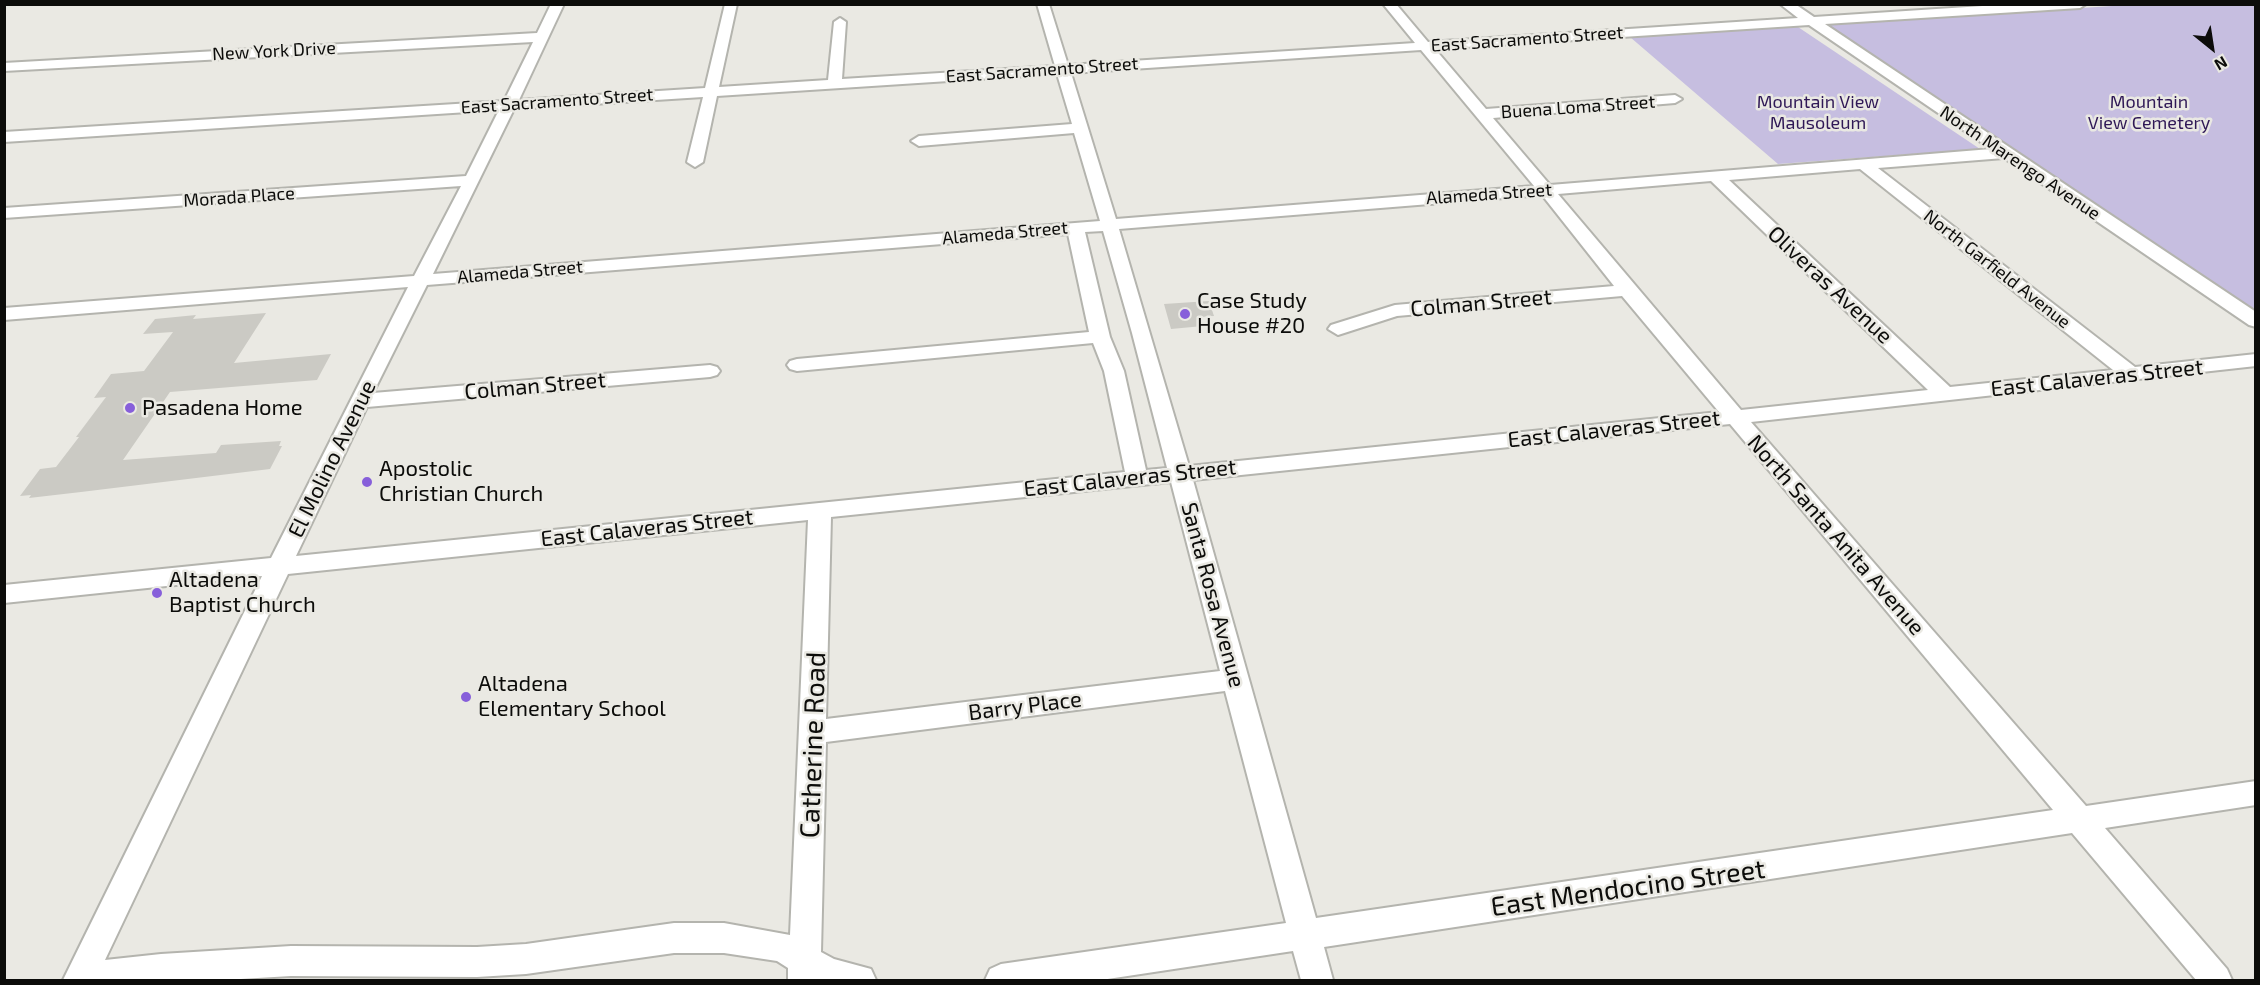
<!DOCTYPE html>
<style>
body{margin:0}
#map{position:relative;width:2260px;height:985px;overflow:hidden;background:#eae9e3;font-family:"Exo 2",sans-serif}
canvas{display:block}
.frame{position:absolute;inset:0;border:6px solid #0c0c0a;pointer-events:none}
.north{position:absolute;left:2182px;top:18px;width:60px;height:60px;-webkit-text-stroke:4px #eae9e3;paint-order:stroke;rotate:150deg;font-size:16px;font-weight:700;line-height:24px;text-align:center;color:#0c0c0a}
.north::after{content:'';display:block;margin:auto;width:21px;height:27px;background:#0c0c0a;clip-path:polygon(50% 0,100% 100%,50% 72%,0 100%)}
</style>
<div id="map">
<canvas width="2260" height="985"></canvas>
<div class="frame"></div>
<div class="north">N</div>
</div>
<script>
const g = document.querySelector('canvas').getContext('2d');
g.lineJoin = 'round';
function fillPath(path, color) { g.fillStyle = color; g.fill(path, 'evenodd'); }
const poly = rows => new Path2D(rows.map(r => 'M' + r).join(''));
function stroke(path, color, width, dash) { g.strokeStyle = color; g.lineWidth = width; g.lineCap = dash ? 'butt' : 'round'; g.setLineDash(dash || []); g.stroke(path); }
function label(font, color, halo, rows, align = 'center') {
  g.font = font + ' "Exo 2",sans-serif'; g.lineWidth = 5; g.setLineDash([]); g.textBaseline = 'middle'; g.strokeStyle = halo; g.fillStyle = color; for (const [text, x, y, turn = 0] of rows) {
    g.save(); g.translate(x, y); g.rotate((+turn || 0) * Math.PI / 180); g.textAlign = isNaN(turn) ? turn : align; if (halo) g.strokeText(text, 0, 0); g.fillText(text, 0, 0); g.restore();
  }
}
fillPath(poly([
 [2127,5,2255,5,2255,313,1825,25],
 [1798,27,1980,149,1778,164,1630,37]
]), '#c6bee0');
fillPath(poly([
 [1209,301,1214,316,1200,317,1203,326,1171,329,1164,304],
 [266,313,234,363,331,354,317,380,170,392,123,460,216,453,221,445,281,441,279,446,282,446,270,469,81,492,29,498,31,495,20,496,40,469,56,467,79,437,76,437,106,397,94,398,111,374,144,371,173,332,143,334,155,319,196,315,193,319]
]), '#cbcac4');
const minor = poly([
 [551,4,564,4,519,100,705,88,725,4,737,4,719,87,828,80,834,22,840,18,846,22,842,79,1055,66,1037,4,1049,4,1068,65,1415,43,1383,4,1396,4,1428,42,1798,18,1780,4,1795,4,1814,17,2013,4,2086,4,2080,8,1825,24,2256,312,2256,327,2249,325,2004,158,1878,168,2135,367,2256,354,2256,366,1751,422,2086,806,2256,781,2256,805,2105,828,2227,969,2232,980,2196,980,2072,833,1324,947,1333,980,1301,980,1293,951,1101,980,985,980,990,969,1001,964,1286,923,1225,691,826,742,821,952,834,959,871,969,876,980,788,980,788,968,777,961,724,953,674,953,526,974,477,977,291,976,224,980,63,980,262,576,4,603,4,585,271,558,408,287,4,320,4,308,414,276,461,186,4,218,4,208,466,176,499,110,4,142,4,132,504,101,533,42,4,71,4,63,537,33,551,4],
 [1809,25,1991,149,1550,185,1493,118,1675,103,1682,99,1675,95,1486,109,1435,49,1809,25],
 [1421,50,1534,186,1116,219,1071,73,1421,50],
 [1057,74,1072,124,919,136,911,141,919,146,1074,133,1100,221,433,274,514,109,703,97,687,162,695,167,703,162,717,96,1057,74],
 [1860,169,2113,370,1950,387,1729,180,1860,169],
 [1711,181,1928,390,1741,410,1558,194,1711,181],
 [1542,195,1614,286,1395,305,1331,325,1328,329,1338,335,1397,316,1622,296,1719,412,1189,466,1119,229,1542,195],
 [1103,231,1132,333,1167,468,1146,470,1124,371,1110,337,1085,232,1103,231],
 [1068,234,1089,332,797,359,790,361,787,365,790,369,797,371,1093,343,1104,371,1125,472,296,556,367,407,710,377,717,375,720,371,717,367,710,365,373,393,427,285,1068,234],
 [1730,424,2053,810,1316,918,1193,480,1730,424],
 [1171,482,1220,671,826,719,831,517,1171,482],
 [808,520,790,935,724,923,674,923,526,944,477,947,291,946,161,954,105,960,288,574,808,520]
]);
stroke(minor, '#b4b4ae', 4);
fillPath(minor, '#fff');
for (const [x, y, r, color] of [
 [1185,314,6,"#875fda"],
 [130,408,6,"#875fda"],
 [367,482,6,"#875fda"],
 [157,593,6,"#875fda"],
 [466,697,6,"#875fda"]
]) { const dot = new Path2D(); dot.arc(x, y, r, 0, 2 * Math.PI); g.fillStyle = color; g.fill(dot); stroke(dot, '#eae9e3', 2); }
label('18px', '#0c0c0a', '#eae9e3', [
 ["East Sacramento Street",1527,39,-4],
 ["New York Drive",274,51,-3],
 ["East Sacramento Street",1042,70,-4],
 ["East Sacramento Street",557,101,-4],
 ["Buena Loma Street",1578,107,-4],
 ["North Marengo Avenue",2020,163,34],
 ["Alameda Street",1489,194,-4],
 ["Morada Place",239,197,-4],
 ["Alameda Street",1005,233,-5],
 ["North Garfield Avenue",1997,269,38],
 ["Alameda Street",520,272,-5]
]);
label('18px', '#2f1856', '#eae9e3', [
 ["Mountain View",1818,102],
 ["Mausoleum",1818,123],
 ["Mountain",2149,102],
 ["View Cemetery",2149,123]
]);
label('22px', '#0c0c0a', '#eae9e3', [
 ["Oliveras Avenue",1830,285,43],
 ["Colman Street",1481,303,-5],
 ["East Calaveras Street",2097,378,-6],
 ["Colman Street",535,386,-5],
 ["East Calaveras Street",1614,429,-6],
 ["El Molino Avenue",332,459,-64],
 ["East Calaveras Street",1130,478,-6],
 ["East Calaveras Street",647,528,-6],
 ["North Santa Anita Avenue",1836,535,49],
 ["Santa Rosa Avenue",1213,595,75],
 ["Barry Place",1025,706,-7]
]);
label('22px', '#0c0c0a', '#eae9e3', [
 ["Case Study",1197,301],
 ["House #20",1197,326],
 ["Pasadena Home",142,408],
 ["Apostolic",379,469],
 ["Christian Church",379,494],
 ["Altadena",169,580],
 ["Baptist Church",169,605],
 ["Altadena",478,684],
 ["Elementary School",478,709]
], 'left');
label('27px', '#0c0c0a', '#eae9e3', [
 ["Catherine Road",813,745,-88],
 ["East Mendocino Street",1628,888,-8]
]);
</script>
